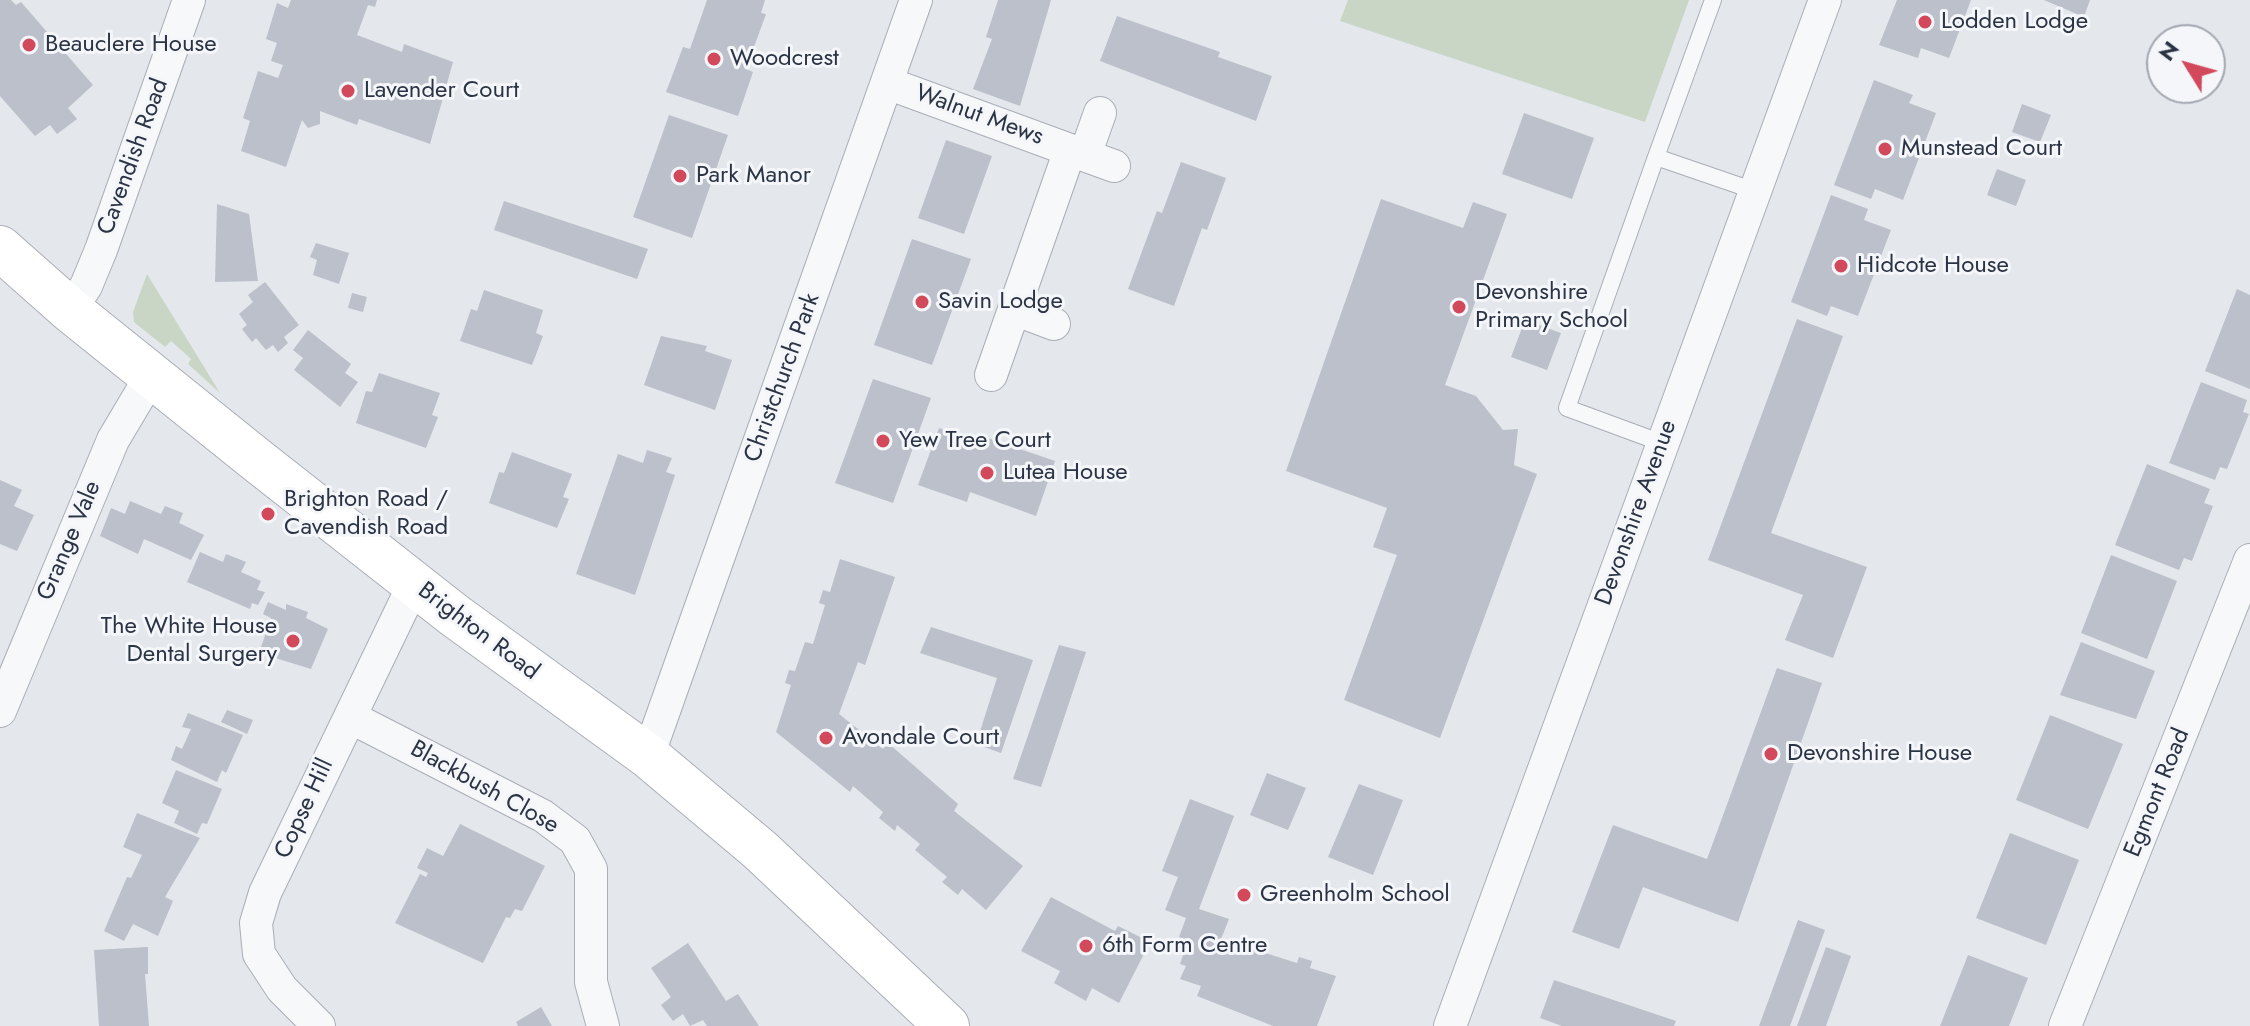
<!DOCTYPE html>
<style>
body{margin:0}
#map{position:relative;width:2250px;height:1026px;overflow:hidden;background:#e4e7ec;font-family:Jost,sans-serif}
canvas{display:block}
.north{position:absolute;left:2146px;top:24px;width:80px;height:80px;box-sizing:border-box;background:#f4f6f9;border:2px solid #a4a8b1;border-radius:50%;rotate:307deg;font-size:22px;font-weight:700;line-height:32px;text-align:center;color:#2b3445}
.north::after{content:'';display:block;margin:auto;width:28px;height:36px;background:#d1495b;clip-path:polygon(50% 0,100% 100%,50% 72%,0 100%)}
</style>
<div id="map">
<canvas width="2250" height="1026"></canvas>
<div class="north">N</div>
</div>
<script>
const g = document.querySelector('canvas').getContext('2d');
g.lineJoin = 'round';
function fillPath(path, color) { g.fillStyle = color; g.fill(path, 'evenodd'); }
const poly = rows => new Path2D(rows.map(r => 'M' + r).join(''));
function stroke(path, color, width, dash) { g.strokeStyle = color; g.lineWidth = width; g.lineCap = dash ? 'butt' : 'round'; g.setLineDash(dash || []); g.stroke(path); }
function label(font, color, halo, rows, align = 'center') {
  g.font = font + ' Jost,sans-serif'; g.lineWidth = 6; g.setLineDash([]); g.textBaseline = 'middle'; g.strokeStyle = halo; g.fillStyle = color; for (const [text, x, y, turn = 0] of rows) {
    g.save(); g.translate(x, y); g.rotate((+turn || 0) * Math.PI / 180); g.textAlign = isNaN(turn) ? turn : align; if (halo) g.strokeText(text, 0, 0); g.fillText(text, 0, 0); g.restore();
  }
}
fillPath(poly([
 [1348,0,1689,0,1645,122,1340,21],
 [147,274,220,393,188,364,191,359,171,341,165,347,134,322,133,312]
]), '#c9d6c5');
fillPath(poly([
 [0,0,11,0,16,5,21,2,93,85,68,108,77,119,57,134,50,125,35,136,0,96],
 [291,0,377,0,375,7,368,5,357,35,402,52,404,44,453,62,430,144,359,119,357,125,320,111,320,124,308,128,302,120,286,167,241,151,250,121,243,118,258,71,278,78,283,65,271,61,277,43,266,39,277,3,288,8],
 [707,0,765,0,761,13,766,14,746,69,753,72,738,116,666,92,683,47,690,49],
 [998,0,1051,0,1020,106,973,89,992,39,986,37],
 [1897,0,1971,0,1949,58,1921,48,1918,58,1879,45],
 [2044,0,2090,0,2084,17],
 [1117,16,1220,52,1218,57,1272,76,1256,121,1100,61],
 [1874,80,1913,95,1909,103,1936,113,1903,200,1875,189,1871,199,1834,185],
 [2022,104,2051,115,2040,142,2012,132],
 [1524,113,1594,138,1572,199,1502,174],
 [669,115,728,135,692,238,633,217],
 [946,140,992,156,964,234,918,218],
 [1181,162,1226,178,1207,230,1202,228,1174,306,1128,289,1157,211,1162,213],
 [1997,169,2026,180,2016,206,1987,195],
 [1831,195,1868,209,1864,220,1891,230,1858,316,1831,306,1827,316,1791,302],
 [1381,199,1463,228,1473,202,1507,214,1445,385,1476,396,1503,430,1518,429,1514,465,1537,474,1440,738,1344,700,1397,555,1373,547,1387,508,1286,471],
 [504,201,648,249,637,279,494,230],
 [217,204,249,214,258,281,215,282],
 [912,239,971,259,932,365,874,345],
 [316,243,349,253,339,284,313,275,317,260,310,257],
 [265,282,299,325,284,337,288,343,278,352,273,345,266,350,256,338,252,342,242,329,247,325,239,314,253,302,248,295],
 [2237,289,2250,295,2250,389,2205,371],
 [484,290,543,310,536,333,543,336,532,365,460,341,471,309,477,311],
 [352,293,367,297,363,312,348,308],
 [1797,319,1843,336,1771,533,1867,567,1833,658,1785,640,1803,595,1708,560],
 [1525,320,1561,333,1547,370,1511,357],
 [308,330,351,364,345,373,358,382,340,407,294,370,303,358,293,350],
 [661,336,707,346,705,351,732,360,715,410,644,385],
 [379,373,440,393,432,415,438,417,426,448,356,423,366,391,372,392],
 [873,379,931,398,893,503,835,483],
 [2201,382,2247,400,2243,412,2249,414,2227,469,2220,467,2215,480,2169,463],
 [939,428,986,444,988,438,1055,461,1036,516,970,492,967,502,918,485],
 [647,450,672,458,666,472,675,475,635,595,576,574,618,454,643,463],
 [512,452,572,474,563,497,569,499,557,528,489,503,499,472,504,473],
 [2147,464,2210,489,2204,503,2213,506,2192,561,2184,558,2179,570,2115,545],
 [0,480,22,490,14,506,34,515,17,551,0,544],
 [130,501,161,514,165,506,183,513,179,523,204,535,191,560,144,539,138,554,100,536,111,508,125,514],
 [200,552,223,562,226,554,246,562,241,572,261,581,257,590,265,592,258,605,252,603,250,609,187,582],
 [2111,555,2177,581,2147,659,2081,633],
 [840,559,895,577,865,665,858,662,839,714,883,749,888,743,958,804,954,811,1023,866,986,910,962,889,958,895,942,882,947,877,915,850,920,844,897,825,895,831,890,827,879,818,883,812,853,786,850,792,776,732,791,685,785,683,789,670,795,671,805,642,813,644,825,605,819,603,823,590,830,592],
 [268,602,286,610,286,604,308,612,306,618,328,629,311,669,259,653,271,618,263,614],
 [931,627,1033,660,1001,753,976,744,997,678,920,653],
 [2081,642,2155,671,2136,719,2060,695],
 [1059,645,1086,652,1041,787,1013,779],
 [1777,668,1822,683,1738,922,1643,887,1619,949,1572,932,1613,825,1707,859],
 [227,710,253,720,247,734,221,722],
 [188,713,243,735,226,773,222,770,217,782,171,760,176,746,182,749,191,729,182,727],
 [2050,715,2123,744,2088,829,2016,800],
 [176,770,222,789,207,824,202,823,197,834,174,823,179,811,162,803],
 [1267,773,1306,788,1288,830,1250,815],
 [1359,784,1403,800,1373,875,1328,857],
 [1190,799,1234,816,1199,909,1229,919,1221,939,1297,963,1299,957,1312,961,1310,968,1336,976,1317,1026,1273,1026,1197,996,1201,986,1180,979,1186,966,1180,964,1188,940,1179,937,1186,918,1165,910,1178,877,1162,871],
 [137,813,200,838,165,897,173,901,158,936,133,924,124,941,104,931,127,877,131,878,142,855,123,847],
 [460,824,545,866,522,911,515,909,510,918,506,917,483,963,395,923,420,874,426,877,428,873,417,868,427,848,443,856],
 [2010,833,2079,860,2046,945,1976,918],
 [1051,897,1115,931,1118,926,1150,942,1119,1003,1092,988,1086,1001,1054,983,1060,971,1021,951],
 [1798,920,1825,930,1790,1026,1759,1026],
 [688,943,726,1001,738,994,759,1026,707,1026,703,1020,690,1026,683,1014,673,1021,661,1005,671,997,651,968],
 [148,947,148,974,145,974,149,1026,99,1026,94,950],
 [1826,947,1851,956,1826,1026,1797,1026],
 [1968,955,2028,978,2009,1026,1940,1026],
 [1554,980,1676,1021,1674,1026,1562,1026,1540,1018],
 [541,1007,552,1026,518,1026,516,1022]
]), '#bbc0ca');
const lane = poly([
 [1656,157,1713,0],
 [1662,443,1567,408,1656,157,1755,191]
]);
const street = poly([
 [887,83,1070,150,991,375],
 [1070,150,1114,166],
 [1085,155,1100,113],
 [1014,309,1054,324],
 [70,310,86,286,101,250,189,0],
 [0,711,113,440,151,376],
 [350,717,543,816,575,840,591,869,591,982,603,1026],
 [648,756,916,0],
 [319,1026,282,989,259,954,256,923,265,893,414,584],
 [1450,1026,1825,0],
 [2065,1026,2250,560]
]);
const secondary = poly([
 [0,248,70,310,258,461,454,615,648,756,760,850,947,1026]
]);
stroke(lane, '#a9aeb7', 18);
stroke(street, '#a9aeb7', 34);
stroke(secondary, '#a9aeb7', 46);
stroke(lane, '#f7f8fa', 16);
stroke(street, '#f7f8fa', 32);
stroke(secondary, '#fff', 44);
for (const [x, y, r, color] of [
 [1925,22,8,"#d1495b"],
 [29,45,8,"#d1495b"],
 [714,59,8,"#d1495b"],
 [348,91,8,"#d1495b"],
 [1885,149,8,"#d1495b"],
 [680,176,8,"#d1495b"],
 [1841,266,8,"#d1495b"],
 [922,302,8,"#d1495b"],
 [1459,307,8,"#d1495b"],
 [883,441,8,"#d1495b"],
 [987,473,8,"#d1495b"],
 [268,514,8,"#d1495b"],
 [293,641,8,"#d1495b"],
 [826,738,8,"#d1495b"],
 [1771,754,8,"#d1495b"],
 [1244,895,8,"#d1495b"],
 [1086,946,8,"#d1495b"]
]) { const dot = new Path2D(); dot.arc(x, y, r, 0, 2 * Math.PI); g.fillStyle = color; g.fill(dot); stroke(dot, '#f4f6f9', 3); }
label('24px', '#2b3445', '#f4f6f9', [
 ["Lodden Lodge",1941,22],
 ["Beauclere House",45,45],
 ["Woodcrest",730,59],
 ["Lavender Court",364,91],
 ["Munstead Court",1901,149],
 ["Park Manor",696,176],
 ["Hidcote House",1857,266],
 ["Devonshire",1475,293],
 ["Primary School",1475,321],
 ["Savin Lodge",938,302],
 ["Yew Tree Court",899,441],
 ["Lutea House",1003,473],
 ["Brighton Road /",284,500],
 ["Cavendish Road",284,528],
 ["The White House",277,627,"right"],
 ["Dental Surgery",277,655,"right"],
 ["Avondale Court",842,738],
 ["Devonshire House",1787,754],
 ["Greenholm School",1260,895],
 ["6th Form Centre",1102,946]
], 'left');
label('24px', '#2b3445', '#f4f6f9', [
 ["Walnut Mews",979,116,20],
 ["Cavendish Road",134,157,-70],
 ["Christchurch Park",783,378,-70],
 ["Devonshire Avenue",1637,513,-70],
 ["Grange Vale",70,541,-67],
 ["Brighton Road",478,632,37],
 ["Blackbush Close",484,788,29],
 ["Egmont Road",2158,793,-68],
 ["Copse Hill",305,809,-65]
]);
</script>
